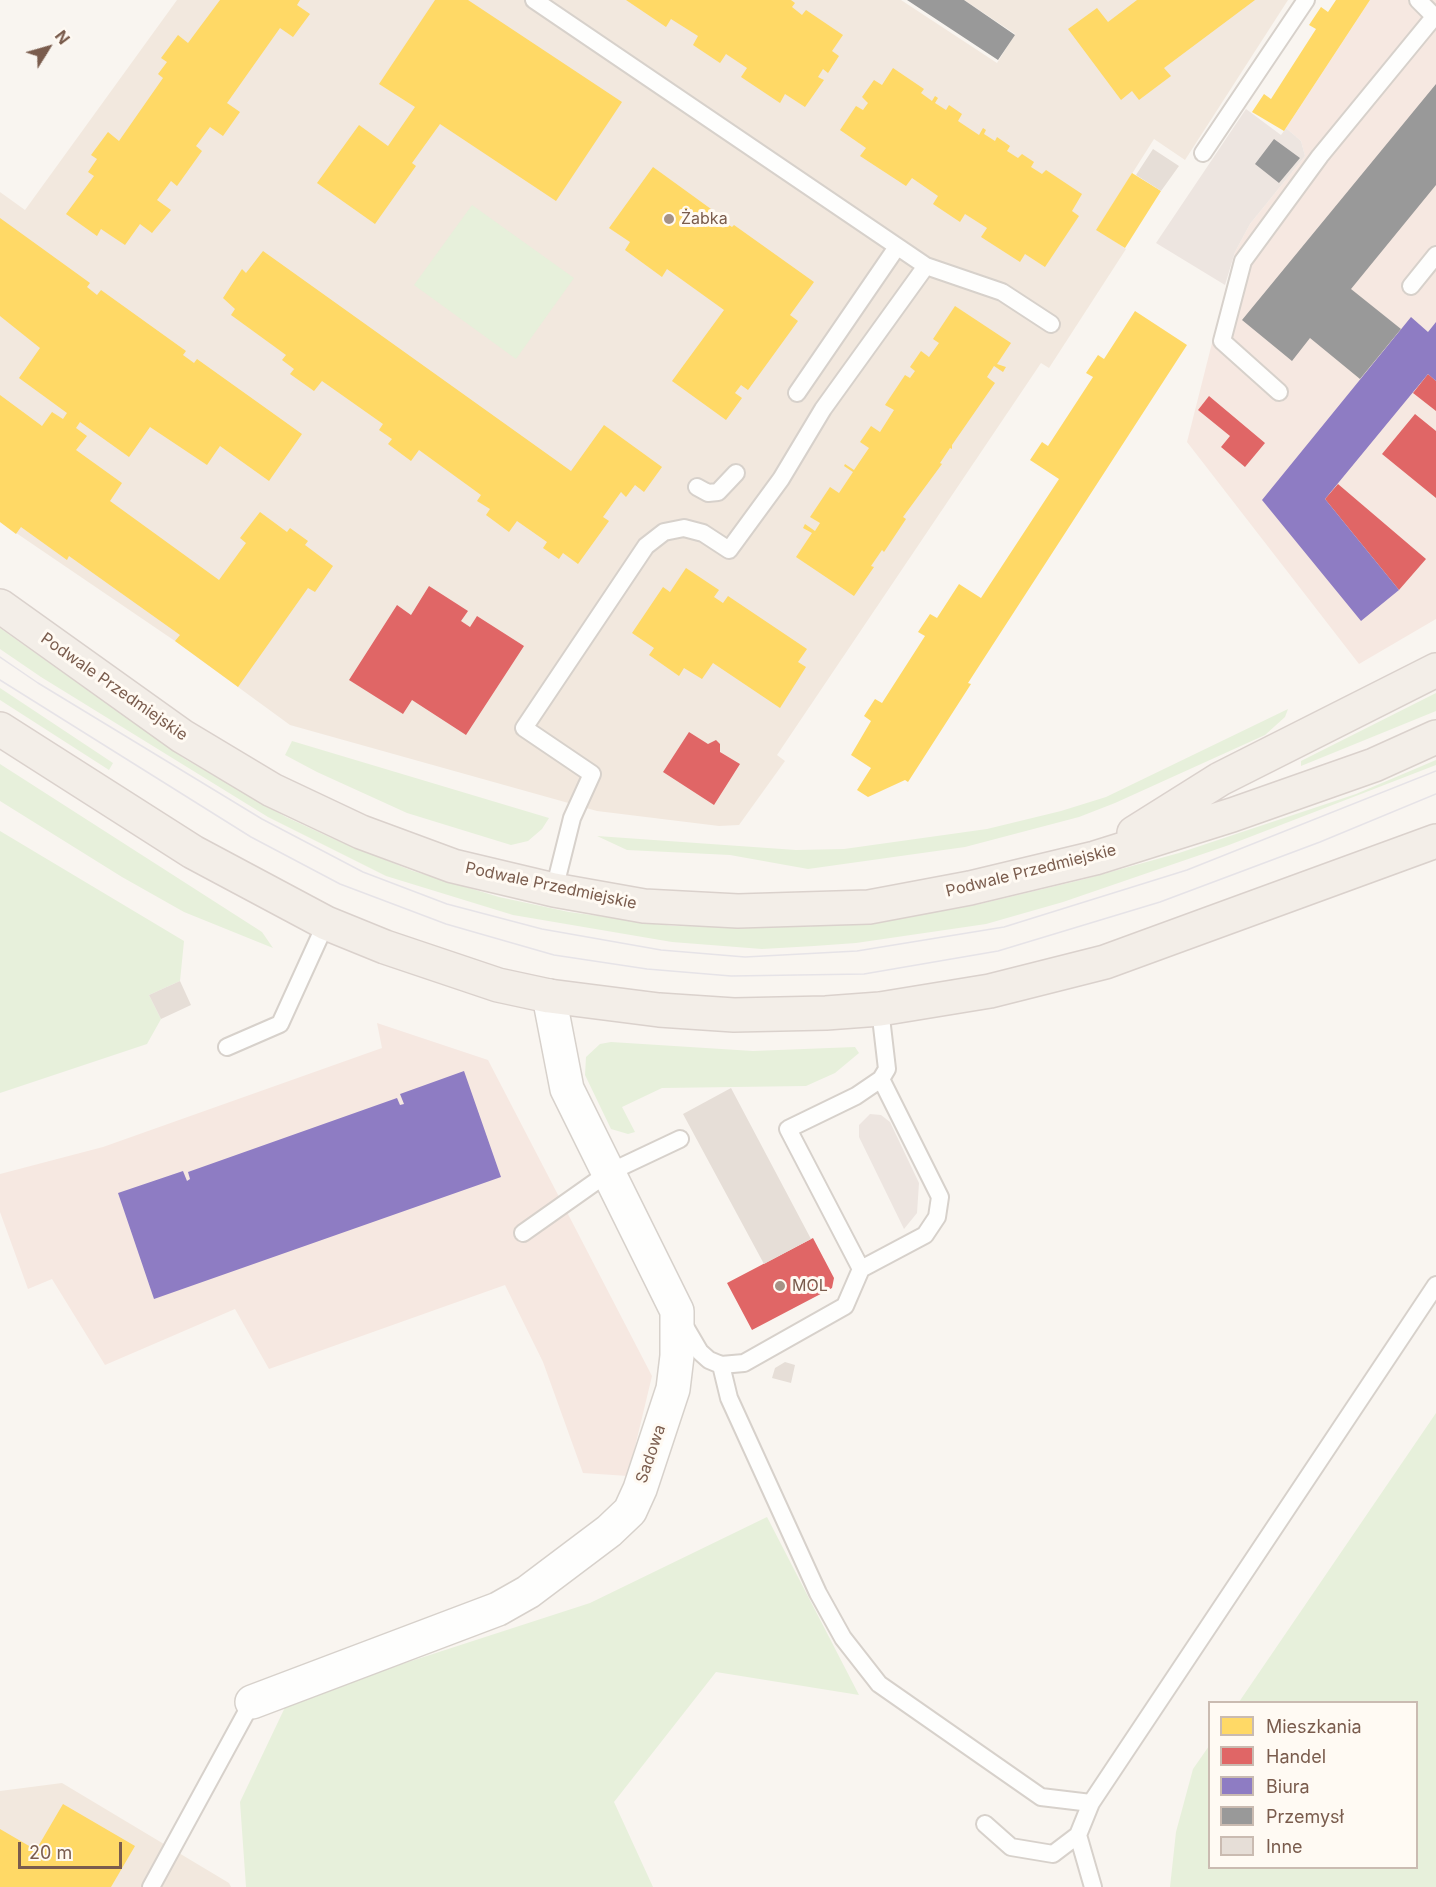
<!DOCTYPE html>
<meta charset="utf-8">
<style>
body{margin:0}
#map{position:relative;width:1436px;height:1887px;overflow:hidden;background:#f9f5f0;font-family:Inter,sans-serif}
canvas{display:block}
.legend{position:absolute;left:1208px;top:1701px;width:210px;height:168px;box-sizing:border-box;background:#fffaf3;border:2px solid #cabbb1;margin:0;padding:8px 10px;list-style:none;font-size:18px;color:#7a5c4d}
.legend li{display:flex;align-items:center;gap:12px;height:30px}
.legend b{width:30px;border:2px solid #cabbb1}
.north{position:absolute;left:18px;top:18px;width:60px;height:60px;-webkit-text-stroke:4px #fffaf3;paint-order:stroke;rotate:53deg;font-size:16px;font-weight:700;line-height:24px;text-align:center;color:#7a5c4d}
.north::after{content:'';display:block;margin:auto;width:21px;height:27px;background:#7a5c4d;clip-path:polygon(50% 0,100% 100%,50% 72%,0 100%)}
.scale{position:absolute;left:18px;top:1842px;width:104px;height:27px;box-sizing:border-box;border:3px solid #7a5c4d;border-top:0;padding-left:8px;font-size:18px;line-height:21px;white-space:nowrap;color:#7a5c4d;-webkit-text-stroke:4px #fffaf3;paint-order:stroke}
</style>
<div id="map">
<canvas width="1436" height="1887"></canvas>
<ul class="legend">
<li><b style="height:16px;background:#ffd966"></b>Mieszkania</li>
<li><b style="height:16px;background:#e06666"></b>Handel</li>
<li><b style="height:16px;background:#8e7cc3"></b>Biura</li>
<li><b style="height:16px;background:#999"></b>Przemysł</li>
<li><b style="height:16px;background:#e6ded7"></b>Inne</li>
</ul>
<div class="north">N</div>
<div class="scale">20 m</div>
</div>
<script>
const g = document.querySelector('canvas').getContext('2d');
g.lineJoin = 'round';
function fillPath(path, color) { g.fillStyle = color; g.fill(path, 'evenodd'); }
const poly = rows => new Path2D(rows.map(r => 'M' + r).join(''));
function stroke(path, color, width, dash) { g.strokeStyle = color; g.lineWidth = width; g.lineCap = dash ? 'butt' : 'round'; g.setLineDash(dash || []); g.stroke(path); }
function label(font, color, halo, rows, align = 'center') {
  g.font = font + ' Inter,sans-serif'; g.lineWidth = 6; g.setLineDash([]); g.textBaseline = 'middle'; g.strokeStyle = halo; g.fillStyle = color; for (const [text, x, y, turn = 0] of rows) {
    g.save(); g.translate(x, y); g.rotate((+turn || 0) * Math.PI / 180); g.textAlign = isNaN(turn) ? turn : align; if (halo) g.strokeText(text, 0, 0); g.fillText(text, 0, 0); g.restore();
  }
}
fillPath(poly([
 [177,0,901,0,997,63,1015,34,964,0,1288,0,1185,160,1154,139,1097,229,1126,249,1049,368,1041,363,777,755,785,761,739,825,719,826,597,811,290,725,175,641,0,522,0,192,25,210],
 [62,1783,229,1883,231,1887,0,1887,0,1791]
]), '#f2e8de');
fillPath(poly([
 [1370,0,1436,0,1436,619,1359,664,1187,442,1235,252,1250,224,1305,156,1301,141,1286,128],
 [377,1023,488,1060,652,1376,628,1476,583,1473,543,1362,505,1285,269,1369,235,1309,105,1365,52,1279,28,1289,0,1212,0,1174,103,1147,382,1048]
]), '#f6e8e1');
fillPath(poly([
 [1246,109,1281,135,1286,128,1301,141,1305,156,1250,224,1235,252,1225,285,1156,243],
 [870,1114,881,1115,890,1122,919,1183,917,1213,904,1229,859,1137,859,1125]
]), '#ede5e0');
fillPath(poly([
 [472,205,574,278,516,359,414,285],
 [0,628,185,759,286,817,336,840,413,871,499,897,569,912,674,926,801,927,891,920,980,904,1085,879,1179,853,1356,794,1436,760,1436,765,1229,845,1063,902,986,924,856,943,814,946,762,949,672,942,513,915,386,876,268,817,41,677,0,649],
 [0,688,113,763,109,770,0,700],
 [1436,693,1436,711,1301,766,1301,761],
 [1288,709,1285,717,1265,735,1115,803,1079,817,965,847,808,869,730,855,627,850,597,836,796,850,844,849,987,829,1061,811,1106,797],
 [292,741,549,818,542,829,528,841,511,845,407,813,317,772,285,755],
 [0,764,262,932,273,948,184,912,122,877,0,801],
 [0,831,184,941,180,981,149,995,161,1019,147,1044,0,1093],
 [611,1042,753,1051,855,1047,859,1053,835,1073,806,1086,662,1088,622,1107,635,1132,628,1134,611,1129,585,1075,586,1057,600,1044],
 [1436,1413,1436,1887,1170,1887,1176,1832,1193,1769,1209,1746,1210,1868,1416,1868,1416,1702,1239,1702],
 [767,1517,859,1695,716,1672,614,1802,653,1887,246,1887,240,1802,288,1701,590,1603]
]), '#e7f0db');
fillPath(poly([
 [220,0,300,0,297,5,310,14,293,37,280,28,227,103,240,112,223,136,210,127,196,146,202,151,177,186,171,181,157,200,171,210,152,233,140,224,125,245,101,229,97,236,66,214,94,176,88,172,97,159,91,155,108,132,119,141,163,78,158,74,167,62,161,58,178,35,188,43],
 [435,0,468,0,622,102,556,201,440,124,412,163,416,166,375,224,317,183,359,125,388,146,415,107,379,84],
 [626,0,791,0,795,3,792,7,802,15,806,10,843,35,832,51,839,56,828,73,823,69,818,77,824,80,805,107,785,94,780,103,741,77,747,68,726,54,720,63,693,45,698,36,671,19,666,27],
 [1137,0,1255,0,1164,68,1171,76,1139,100,1132,91,1121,100,1068,29,1097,8,1108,22],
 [1336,0,1370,0,1284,131,1252,112,1264,94,1271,99,1316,29,1309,25,1321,7,1328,12],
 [893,68,924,89,921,93,932,101,935,96,938,98,935,103,946,110,949,105,962,114,958,121,979,135,983,128,986,130,984,134,995,141,997,137,1010,146,1007,151,1018,158,1022,154,1034,162,1031,167,1042,174,1046,170,1082,194,1072,211,1079,216,1045,267,1025,254,1020,262,981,237,987,228,965,214,960,222,933,204,938,196,912,178,906,186,860,156,866,148,840,130,856,106,863,110,868,103,862,97,874,80,882,85],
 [653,167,711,209,706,215,717,222,721,216,724,218,723,221,732,227,734,225,814,282,790,315,798,321,748,390,741,385,735,393,742,398,726,420,672,381,724,310,667,269,662,277,625,250,630,242,609,228],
 [1132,173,1161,191,1125,248,1096,230],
 [0,218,90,283,87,287,97,295,101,290,186,351,183,355,194,363,197,359,302,434,269,481,220,446,207,465,150,427,129,457,80,422,76,428,87,436,76,450,122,483,110,501,219,580,246,543,240,538,260,512,287,532,290,528,308,541,305,545,333,566,315,592,308,588,238,687,175,641,180,635,69,556,67,560,21,527,16,534,0,522,0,395,42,426,52,412,63,419,67,413,19,378,40,348,0,316],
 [263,251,571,471,604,425,662,467,644,492,635,485,626,497,621,492,603,517,609,521,578,564,563,553,559,559,543,548,547,542,517,521,509,532,486,515,490,509,477,501,481,495,419,450,411,461,388,444,392,439,379,430,383,424,322,381,314,391,290,374,294,369,282,360,286,355,231,315,235,309,223,298,242,269,246,273],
 [955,306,1011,343,997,364,1006,367,1003,372,994,366,987,377,995,383,952,445,952,449,950,448,940,463,942,464,903,517,906,519,884,552,882,550,871,566,874,567,854,596,796,557,812,533,803,528,805,524,815,531,820,523,810,517,830,487,839,493,853,472,844,466,845,464,854,470,869,448,860,442,871,426,880,432,894,410,885,405,905,375,910,378,915,371,910,367,921,351,929,357,939,343,933,339],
 [1135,311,1187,345,968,683,971,684,908,782,905,780,868,797,857,790,871,768,851,755,871,721,864,716,875,699,882,703,925,636,918,632,930,614,937,618,959,584,981,598,1059,479,1030,460,1042,442,1048,446,1093,377,1086,373,1098,355,1104,359],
 [686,568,719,590,714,597,723,603,728,596,807,649,798,662,806,667,780,708,713,663,702,679,684,668,679,676,649,655,654,648,632,633,663,587,670,592],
 [63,1804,135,1846,111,1887,0,1887,0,1829,36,1850]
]), '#ffd966');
fillPath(poly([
 [1428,374,1436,381,1436,411,1413,393],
 [1209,396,1265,443,1245,467,1221,447,1230,436,1198,410],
 [1415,414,1436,431,1436,498,1382,454],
 [1338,484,1426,559,1399,590,1325,499],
 [429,586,468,611,461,621,470,627,477,616,524,646,466,735,412,700,403,714,349,680,397,605,411,615],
 [689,732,708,744,716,740,720,744,720,752,740,764,714,805,663,772],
 [813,1238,834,1278,832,1288,752,1330,727,1283]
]), '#e06666');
fillPath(poly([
 [1411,317,1428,332,1436,322,1436,381,1428,374,1325,499,1399,590,1361,621,1262,500],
 [464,1071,501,1177,154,1299,118,1193,183,1171,187,1181,190,1179,188,1172,397,1098,400,1105,404,1104,400,1094]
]), '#8e7cc3');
fillPath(poly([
 [907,0,964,0,1015,35,998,60],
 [1436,84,1436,185,1351,289,1401,329,1360,379,1310,338,1292,361,1242,320],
 [1274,139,1300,158,1279,183,1255,164]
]), '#999');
fillPath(poly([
 [1153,149,1179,166,1161,191,1136,175],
 [180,981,191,1005,161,1019,149,995],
 [731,1088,811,1239,764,1264,683,1114],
 [785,1362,795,1365,791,1383,772,1378,775,1368]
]), '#e6ded7');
const service = poly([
 [534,0,926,266,1002,292,1051,324],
 [1418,0,1436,18],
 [1203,153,1306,0],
 [1411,286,1436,255],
 [1279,392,1222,341,1243,261,1320,156,1434,17],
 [797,393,897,247],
 [697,487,708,493,718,492,736,473],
 [554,890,572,818,592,774,524,728,646,546,664,532,684,528,703,533,729,550,781,479,823,409,926,266],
 [227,1047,280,1024,326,923],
 [523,1233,608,1173,680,1139],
 [861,1269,788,1129,856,1096,881,1079,887,1069,880,1009],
 [683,1323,700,1352,709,1360,721,1365,744,1363,845,1306,861,1269,925,1235,937,1217,940,1197,881,1079],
 [721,1365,729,1398,818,1593,843,1638,879,1684,1041,1797,1091,1803],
 [985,1824,1011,1847,1053,1854,1078,1835,1091,1803,1436,1285],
 [1078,1835,1093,1887],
 [151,1887,252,1702]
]);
const minor = poly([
 [252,1702,498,1609,528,1592,609,1531,630,1511,640,1489,673,1389,677,1356,677,1311,567,1089,549,996]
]);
const primary = poly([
 [0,606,182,736,272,790,361,832,453,866,554,890,644,906,738,911,869,907,970,888,1095,858,1232,815,1374,765,1436,737],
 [0,729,193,852,326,923,385,947,498,985,549,996,659,1010,734,1015,826,1013,880,1009,990,991,1105,962,1436,841],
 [1134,833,1220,779,1436,670]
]);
stroke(service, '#d7d1cb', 20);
stroke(minor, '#d7d1cb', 36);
stroke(primary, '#dad1cc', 36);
stroke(service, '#fefefd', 16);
stroke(minor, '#fefefd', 33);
stroke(primary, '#f3eee8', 33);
stroke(poly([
 [0,657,38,683,262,819,363,872,447,904,542,929,661,950,745,957,857,951,1004,927,1187,870,1436,771],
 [0,680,251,837,340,884,446,924,554,955,647,969,731,976,864,974,998,951,1160,902,1320,842,1436,794]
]), '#e6e3e7', 1.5);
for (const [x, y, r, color] of [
 [669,219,6,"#a69286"],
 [780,1286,6,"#a69286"]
]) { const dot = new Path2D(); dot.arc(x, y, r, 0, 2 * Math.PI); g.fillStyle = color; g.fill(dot); stroke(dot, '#fffaf3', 2); }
label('16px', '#7a5c4d', '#fffaf3', [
 ["Żabka",681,219],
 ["MOL",792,1286]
], 'left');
label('16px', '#7a5c4d', '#fffaf3', [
 ["Podwale Przedmiejskie",114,687,35],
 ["Podwale Przedmiejskie",1031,871,-14],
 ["Podwale Przedmiejskie",551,886,12],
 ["Sadowa",651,1454,-71]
]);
</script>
